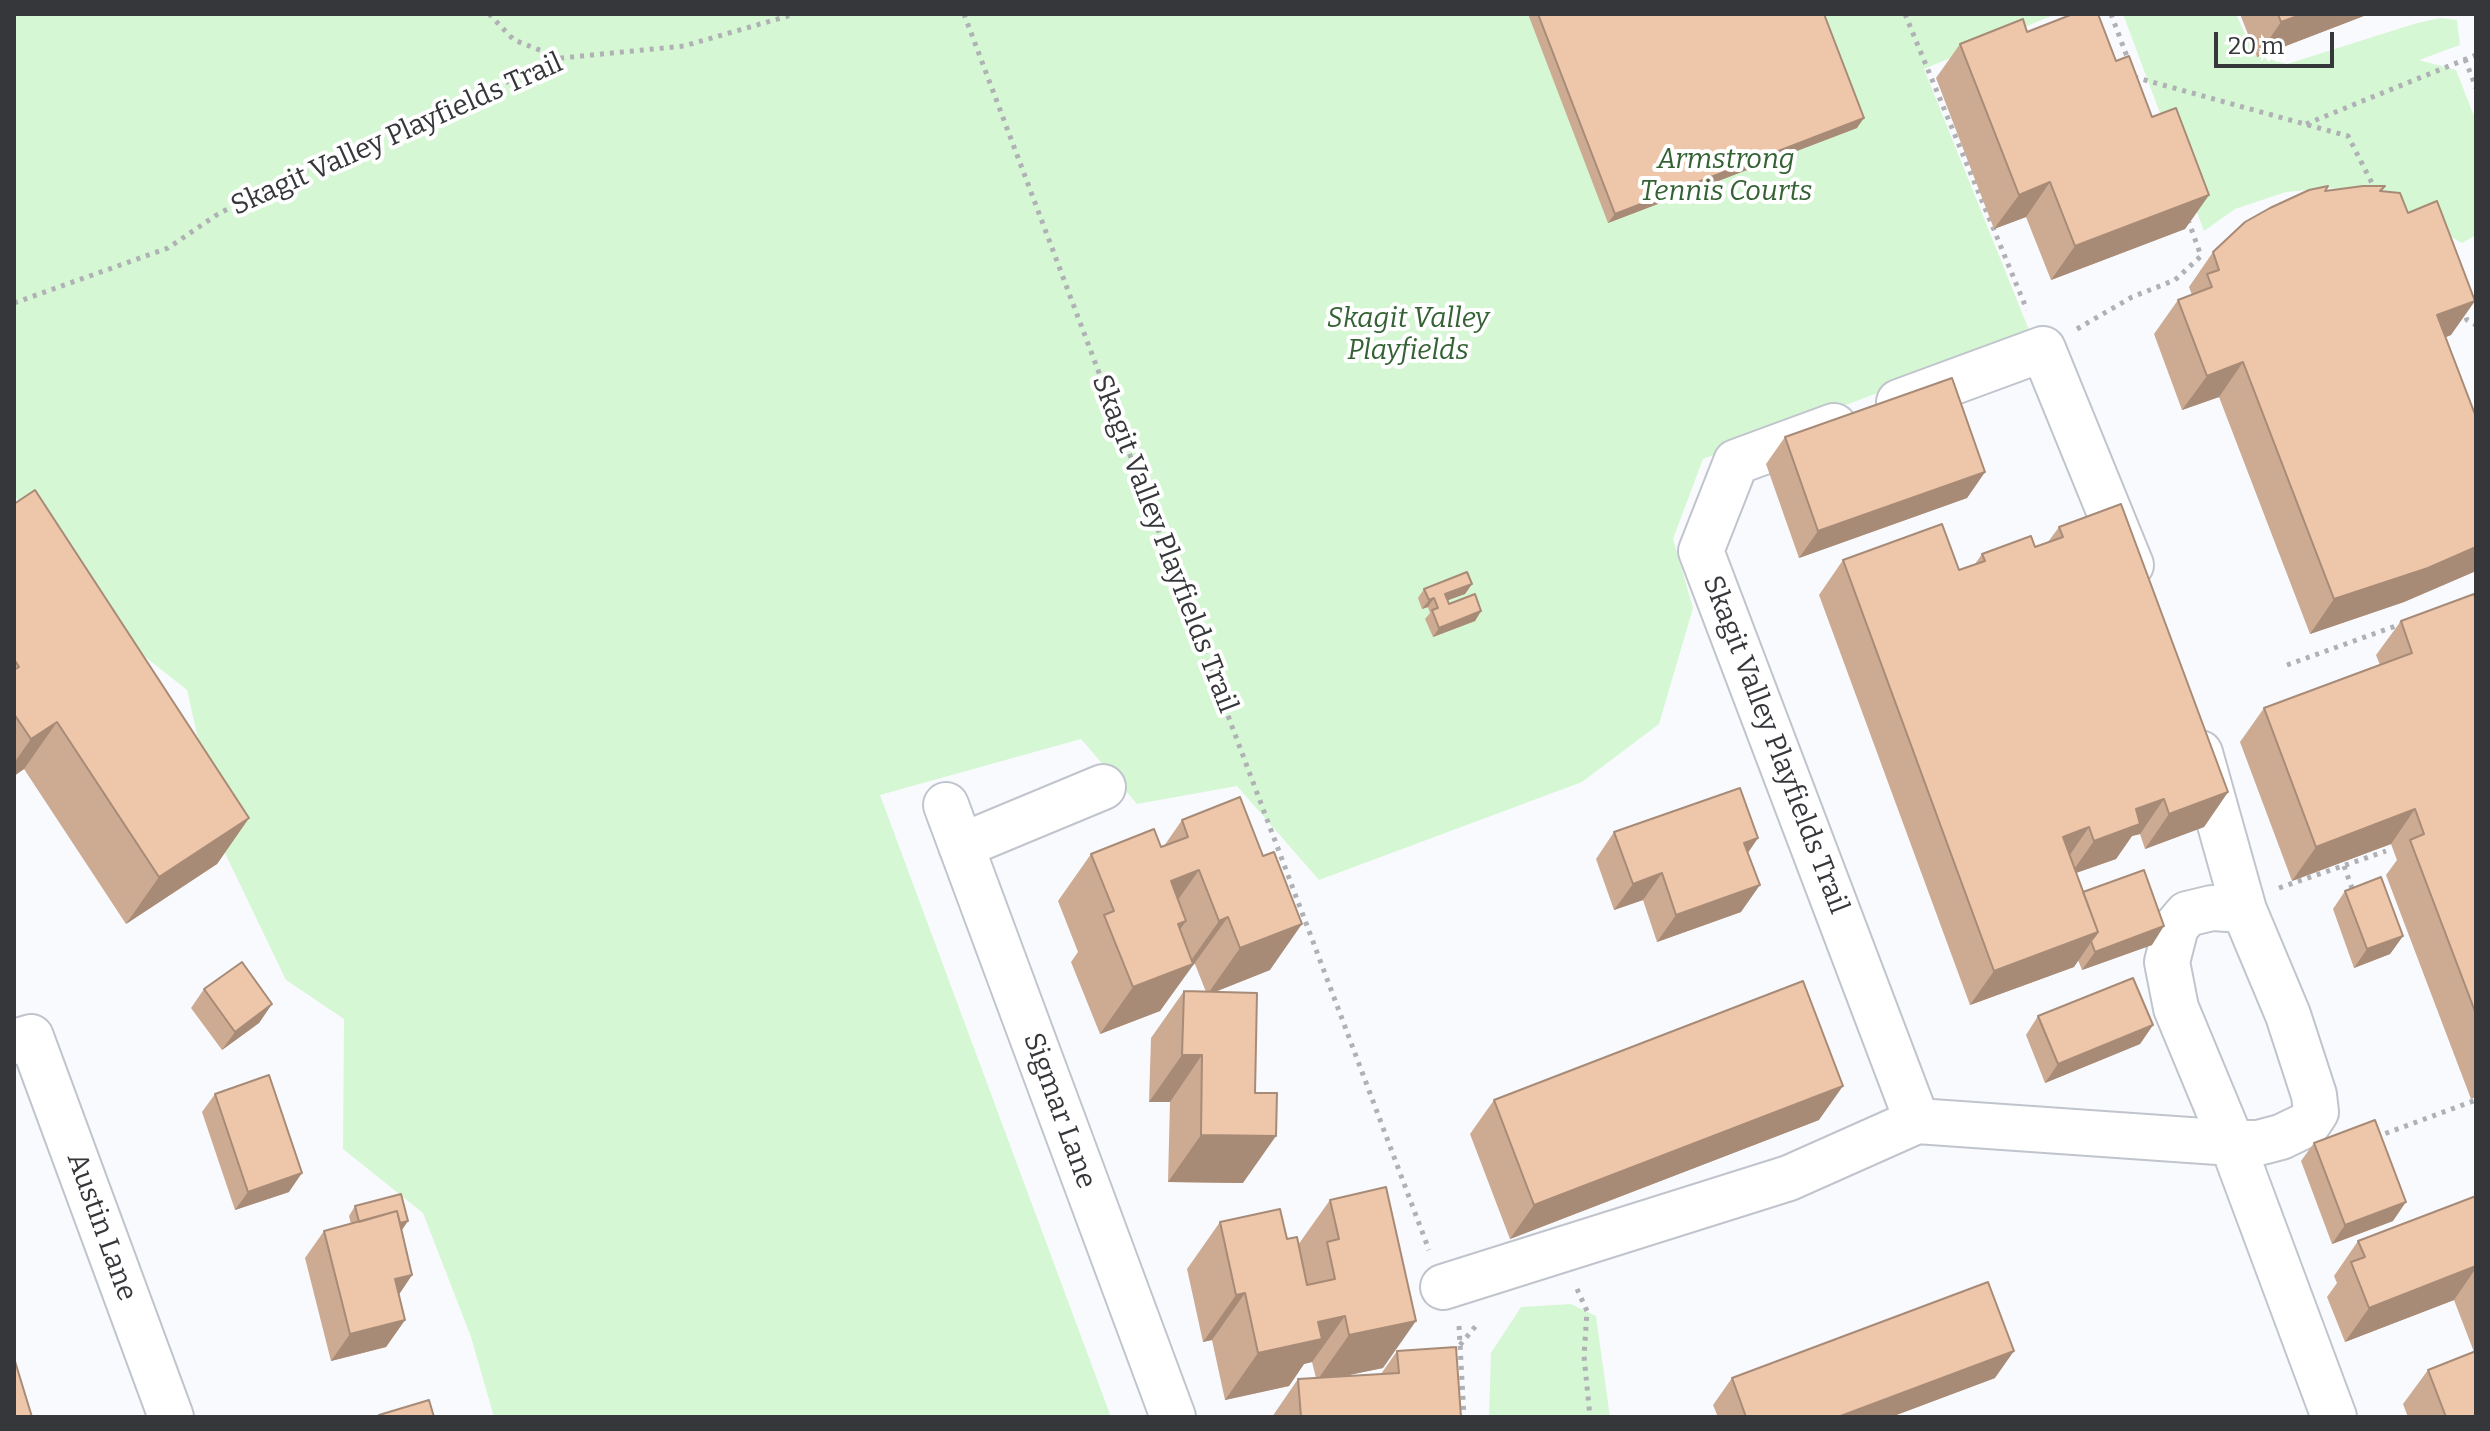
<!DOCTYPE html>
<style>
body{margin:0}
#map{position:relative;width:2490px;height:1431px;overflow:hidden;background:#f9fafe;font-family:Bitter,serif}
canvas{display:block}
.frame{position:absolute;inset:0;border:16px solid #36373b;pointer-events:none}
.scale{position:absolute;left:2214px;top:32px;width:120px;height:36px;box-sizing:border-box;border:4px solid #36373b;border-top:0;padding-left:10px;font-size:24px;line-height:28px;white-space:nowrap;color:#36373b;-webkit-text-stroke:6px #fff;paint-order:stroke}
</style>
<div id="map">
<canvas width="2490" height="1431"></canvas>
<div class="frame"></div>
<div class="scale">20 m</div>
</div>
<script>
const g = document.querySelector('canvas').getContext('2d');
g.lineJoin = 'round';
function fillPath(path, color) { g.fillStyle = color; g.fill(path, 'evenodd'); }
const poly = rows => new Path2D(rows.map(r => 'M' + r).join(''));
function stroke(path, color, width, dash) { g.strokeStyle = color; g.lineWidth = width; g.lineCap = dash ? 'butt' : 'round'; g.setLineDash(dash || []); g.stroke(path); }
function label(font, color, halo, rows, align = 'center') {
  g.font = font + ' Bitter,serif'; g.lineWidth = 8; g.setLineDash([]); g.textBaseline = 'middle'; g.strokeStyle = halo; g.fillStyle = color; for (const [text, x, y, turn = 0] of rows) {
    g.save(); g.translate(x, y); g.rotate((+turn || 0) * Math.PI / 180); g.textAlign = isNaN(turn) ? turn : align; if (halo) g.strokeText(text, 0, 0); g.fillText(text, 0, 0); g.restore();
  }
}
fillPath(poly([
 [14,14,2056,14,1924,69,2031,335,1703,459,1673,539,1693,608,1659,724,1582,782,1319,880,1237,786,1137,804,1081,739,880,795,1111,1417,494,1417,471,1337,423,1213,343,1149,344,1019,286,980,223,849,187,690,81,606,14,494],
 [2123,14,2236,14,2255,55,2287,64,2417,23,2441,18,2457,20,2460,45,2419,60,2456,70,2476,121,2476,235,2462,243,2365,191,2331,188,2286,192,2235,209,2204,231],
 [1571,1304,1596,1316,1610,1417,1489,1417,1491,1353,1521,1307]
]), '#d6f7d4');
const minor = poly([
 [1899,402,2043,349,2131,565],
 [1834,426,1736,462,1701,551,1917,1121],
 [946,805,1173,1417],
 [961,846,1103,787],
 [2244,910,2212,908,2187,914,2176,927,2167,962,2176,1008,2232,1143,2334,1417],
 [14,1042,31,1037,171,1417],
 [1443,1287,1789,1178,1917,1121,2232,1143,2258,1143,2281,1137,2308,1124,2316,1112,2314,1095,2288,1015,2244,910,2200,753]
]);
stroke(minor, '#c0c4cc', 48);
stroke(poly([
 [489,14,514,40,560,58],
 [964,14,1429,1250],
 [1905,14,2027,310],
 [2111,14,2129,62],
 [2465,59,2476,88],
 [2134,77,2348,136,2376,191],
 [2306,124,2476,55],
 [14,303,168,248,218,214,292,177,561,58,684,46,795,14],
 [2463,308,2467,320,2476,325],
 [2077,329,2132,297,2175,280,2201,256,2187,217],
 [2287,665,2404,623],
 [2344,866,2353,891],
 [2279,888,2386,851],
 [2376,1137,2476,1100],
 [1577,1289,1587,1311,1584,1356,1590,1417],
 [1459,1326,1464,1417],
 [1460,1345,1479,1322]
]), '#b0b1b5', 5, [4, 6]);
stroke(minor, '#fff', 44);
fillPath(poly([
 [1528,14,1824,14,1857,128,1608,223],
 [2240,14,2369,14,2257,57],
 [2027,32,2116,61,2152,117,2209,195,2185,229,2051,280,2026,217,1994,229,1936,78,1960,44],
 [2325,191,2382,191,2451,335,2446,337,2476,417,2476,571,2404,602,2310,634,2219,397,2182,410,2154,334,2178,300,2192,295,2189,287,2213,252],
 [1785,437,1985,472,1967,498,1799,558,1766,464],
 [14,504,249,818,217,864,126,924,24,769,14,776],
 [2059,527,2228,792,2204,827,2145,849,2140,834,2132,836,2116,859,2076,873,2083,892,2152,945,2082,970,2078,960,2074,967,1970,1005,1819,595,1843,560,1959,570,1975,564,1982,554,2035,547,2048,542],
 [1472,584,1465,594,1447,600,1449,604,1481,611,1475,621,1433,637,1425,619,1430,613,1428,607,1422,609,1418,598,1424,589],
 [2476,600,2476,1097,2471,1099,2386,875,2397,860,2391,844,2292,881,2240,742,2264,708,2380,665,2376,655,2401,621],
 [1182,820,1270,970,1215,992,1243,1183,1168,1182,1170,1102,1149,1102,1151,1038,1184,991,1206,992,1195,964,1192,965,1160,1011,1100,1034,1071,962,1078,952,1058,901,1091,854,1161,847,1164,846],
 [1614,832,1758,838,1748,853,1741,912,1657,942,1643,900,1614,910,1596,859],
 [2345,891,2403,936,2390,954,2354,968,2333,909],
 [204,989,272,1004,259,1023,222,1050,191,1008],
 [2038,1016,2153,1025,2140,1044,2045,1083,2026,1035],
 [215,1094,289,1192,235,1210,202,1112],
 [1494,1100,1819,1120,1510,1239,1470,1134],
 [2314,1143,2393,1221,2332,1244,2301,1161],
 [2476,1196,2476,1417,2408,1417,2403,1404,2428,1370,2474,1352,2454,1300,2345,1342,2327,1297,2337,1283,2334,1276,2358,1241],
 [1330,1200,1383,1368,1343,1376,1381,1374,1397,1351,1461,1417,1272,1417,1298,1379,1316,1378,1312,1362,1304,1364,1289,1386,1225,1400,1212,1340,1203,1342,1187,1269,1220,1222,1287,1239,1298,1245],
 [355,1206,401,1230,412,1275,399,1294,405,1320,386,1347,331,1361,305,1258,324,1231,351,1224,349,1216],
 [1732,1378,1995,1378,1891,1417,1718,1417,1713,1405]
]), '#cdaa92');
fillPath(poly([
 [2303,14,2369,14,2257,57,2281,22],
 [1864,118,1857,128,1608,223,1615,214],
 [2050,182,2026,217,1994,229,2019,195],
 [2209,195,2185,229,2051,280,2075,246],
 [2475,301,2451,335,2413,350,2437,315],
 [2243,362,2219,397,2182,410,2207,376],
 [1985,472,1967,498,1799,558,1818,531],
 [2476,547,2476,571,2404,602,2310,634,2334,599],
 [1472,584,1465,594,1438,604,1445,594],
 [1434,598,1428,607,1422,609,1429,600],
 [1481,611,1475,621,1433,637,1439,628],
 [57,722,24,769,14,776,14,763,31,739],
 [2228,792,2204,827,2145,849,2169,814],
 [2164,799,2140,834,2132,836,2116,859,2070,875,2094,841,2136,809],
 [2415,809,2391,844,2292,881,2316,847],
 [249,818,217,864,126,924,159,877],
 [2089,827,2065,862,2063,837],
 [1758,838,1739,865,1744,843],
 [1199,870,1166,917,1171,881],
 [1662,873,1643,900,1614,910,1633,884],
 [1760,885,1741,912,1657,942,1676,915],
 [1228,917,1160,1011,1100,1034,1133,987,1187,966,1219,921],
 [1186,921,1154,968,1178,924],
 [1302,924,1270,970,1207,995,1240,948],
 [2164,926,2152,945,2082,970,2095,952],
 [2098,932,2074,967,1970,1005,1994,971],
 [2403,936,2390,954,2354,968,2367,949],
 [272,1004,259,1023,222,1050,235,1032],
 [2153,1025,2140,1044,2045,1083,2058,1064],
 [1182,1055,1202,1055,1170,1102,1149,1102],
 [1843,1086,1819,1120,1510,1239,1534,1205],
 [1201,1135,1276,1136,1243,1183,1168,1182],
 [302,1173,289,1192,235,1210,248,1192],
 [2406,1202,2393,1221,2332,1244,2345,1225],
 [408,1221,402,1230,362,1233],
 [2476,1266,2476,1268,2454,1300,2345,1342,2369,1308],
 [412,1275,394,1302,395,1279],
 [1245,1293,1212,1340,1203,1342,1236,1295],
 [1345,1316,1312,1362,1304,1364,1289,1386,1225,1400,1258,1353,1318,1322],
 [405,1320,386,1347,331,1361,350,1334],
 [1416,1321,1383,1368,1316,1382,1349,1335],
 [2014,1351,1995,1378,1891,1417,1838,1417]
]), '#a78b77');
const building = poly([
 [1538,14,1824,14,1864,118,1615,214,1538,14],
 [2073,14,2098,14,2116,61,2129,56,2152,117,2176,108,2209,195,2075,246,2050,182,2019,195,1960,44,2023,19,2027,32,2073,14],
 [2278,14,2303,14,2281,22,2278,14],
 [2328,186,2325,191,2363,186,2385,186,2380,191,2400,193,2408,213,2437,201,2475,301,2437,315,2476,417,2476,547,2428,568,2334,599,2243,362,2207,376,2178,300,2212,287,2207,274,2219,270,2213,252,2245,222,2270,208,2309,190,2328,186],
 [1952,378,1985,472,1818,531,1785,437,1952,378],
 [35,490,249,818,159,877,57,722,31,739,14,714,14,670,19,667,14,659,14,504,35,490],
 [2121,504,2228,792,2169,814,2164,799,2136,809,2140,824,2094,841,2089,827,2063,837,2098,932,1994,971,1843,560,1942,524,1959,570,1985,561,1982,554,2031,536,2035,547,2063,537,2059,527,2121,504],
 [1467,572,1472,584,1445,594,1449,604,1475,594,1481,611,1439,628,1432,610,1438,608,1434,598,1429,600,1424,589,1467,572],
 [2474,594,2476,600,2476,1014,2410,840,2424,834,2415,809,2316,847,2264,708,2412,653,2401,621,2474,594],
 [1740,788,1758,838,1744,843,1760,885,1676,915,1662,873,1633,884,1614,832,1740,788],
 [1240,797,1263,856,1274,852,1302,924,1240,948,1228,917,1219,921,1199,870,1171,881,1186,921,1178,924,1193,964,1133,987,1104,915,1114,911,1091,854,1154,829,1161,847,1188,837,1182,820,1240,797],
 [2144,870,2164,926,2095,952,2091,941,2098,932,2083,892,2144,870],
 [2381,877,2403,936,2367,949,2345,891,2381,877],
 [242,962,272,1004,235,1032,204,989,242,962],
 [2133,978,2153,1025,2058,1064,2038,1016,2133,978],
 [1803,981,1843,1086,1534,1205,1494,1100,1803,981],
 [1184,991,1257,993,1255,1093,1277,1093,1276,1136,1201,1135,1202,1055,1182,1055,1184,991],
 [269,1075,302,1173,248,1192,215,1094,269,1075],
 [2375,1120,2406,1202,2345,1225,2314,1143,2375,1120],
 [1386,1187,1416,1321,1349,1335,1345,1316,1318,1322,1322,1339,1258,1353,1245,1293,1236,1295,1220,1222,1280,1209,1287,1239,1297,1237,1307,1285,1335,1279,1327,1242,1339,1239,1330,1200,1386,1187],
 [401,1194,408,1221,400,1223,397,1211,359,1222,355,1206,401,1194],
 [2476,1196,2476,1266,2369,1308,2351,1262,2365,1257,2358,1241,2476,1196],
 [397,1211,412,1275,395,1279,405,1320,350,1334,324,1231,397,1211],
 [1988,1282,2014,1351,1838,1417,1746,1417,1732,1378,1988,1282],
 [1456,1347,1461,1417,1301,1417,1298,1379,1399,1373,1397,1351,1456,1347],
 [2476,1351,2476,1417,2446,1417,2428,1370,2476,1351],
 [14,1358,32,1417,14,1417,14,1358],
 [429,1400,434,1417,380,1417,379,1415,429,1400]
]);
fillPath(building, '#eec6aa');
stroke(building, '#a78b77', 2);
label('28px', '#36373b', '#fff', [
 ["Skagit Valley Playfields Trail",397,135,-24],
 ["Skagit Valley Playfields Trail",1164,544,69],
 ["Skagit Valley Playfields Trail",1775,745,69],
 ["Sigmar Lane",1059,1111,70],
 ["Austin Lane",101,1227,70]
]);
label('italic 28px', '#356234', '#fff', [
 ["Armstrong",1726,160],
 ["Tennis Courts",1726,192],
 ["Skagit Valley",1408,319],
 ["Playfields",1408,351]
]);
</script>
